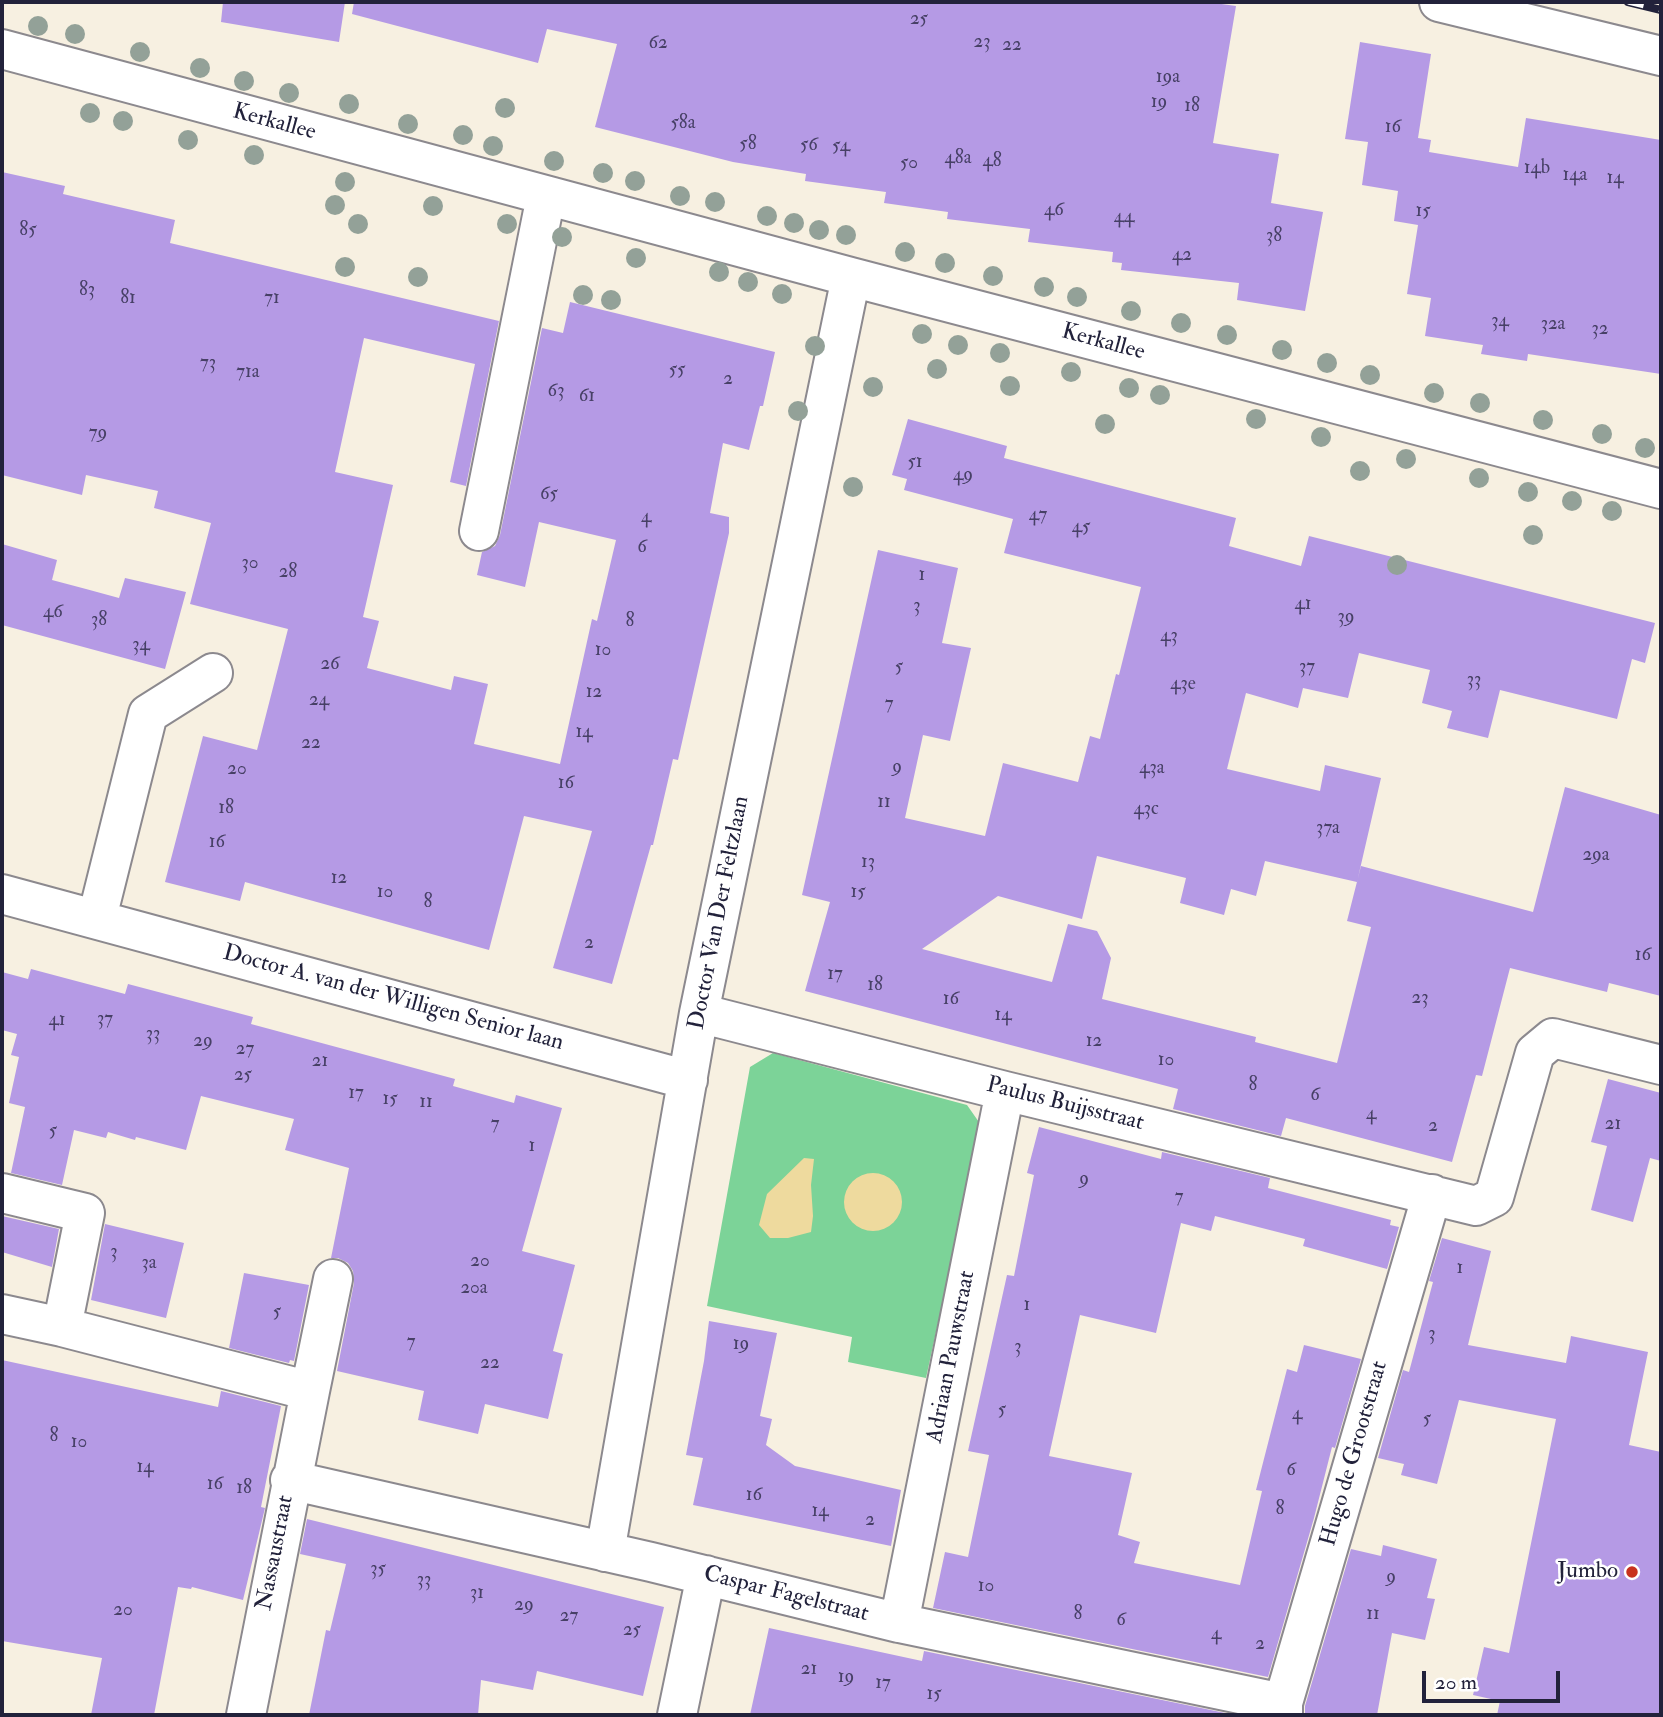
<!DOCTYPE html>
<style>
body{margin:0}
#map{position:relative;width:1663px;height:1717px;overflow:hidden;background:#f7f0e1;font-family:"IM FELL Double Pica",serif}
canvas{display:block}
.frame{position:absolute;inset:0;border:4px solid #22223b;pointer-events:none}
.scale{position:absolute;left:1422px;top:1671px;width:138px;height:32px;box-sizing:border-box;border:4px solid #22223b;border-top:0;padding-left:9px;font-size:21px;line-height:24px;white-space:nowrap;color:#22223b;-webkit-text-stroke:5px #fff;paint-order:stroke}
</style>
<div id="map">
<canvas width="1663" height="1717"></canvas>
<div class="frame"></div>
<div class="scale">20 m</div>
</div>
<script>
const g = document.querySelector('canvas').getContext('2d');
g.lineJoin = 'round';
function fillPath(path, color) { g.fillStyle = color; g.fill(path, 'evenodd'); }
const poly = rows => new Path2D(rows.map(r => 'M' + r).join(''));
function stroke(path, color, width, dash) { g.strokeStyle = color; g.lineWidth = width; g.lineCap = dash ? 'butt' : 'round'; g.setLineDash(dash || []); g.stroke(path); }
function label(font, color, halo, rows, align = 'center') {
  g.font = font + ' "IM FELL Double Pica",serif'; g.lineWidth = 5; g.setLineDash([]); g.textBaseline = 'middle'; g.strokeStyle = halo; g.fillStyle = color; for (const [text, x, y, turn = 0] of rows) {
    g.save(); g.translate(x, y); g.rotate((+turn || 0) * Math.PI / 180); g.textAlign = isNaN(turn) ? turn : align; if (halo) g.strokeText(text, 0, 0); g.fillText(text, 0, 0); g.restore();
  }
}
fillPath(poly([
 [773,1053,967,1105,981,1125,926,1378,848,1362,852,1337,707,1306,750,1067]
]), '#7cd398');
fillPath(poly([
 [804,1158,814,1159,811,1185,813,1216,811,1232,788,1238,770,1238,759,1225,767,1194],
 '844 1202a29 29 0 1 1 58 0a29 29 0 1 1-58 0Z'
]), '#eeda9e');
fillPath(poly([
 [223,2,345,2,339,42,221,22],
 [354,2,1207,2,1236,6,1213,143,1279,154,1271,203,1323,212,1305,311,1237,300,1239,283,1121,270,1122,263,1112,262,1113,252,1028,242,1030,229,947,219,948,212,884,203,886,192,805,181,806,174,733,162,595,127,617,44,547,29,538,63,352,14],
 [1360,42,1431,54,1418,138,1431,140,1429,152,1518,167,1526,118,1661,140,1661,374,1528,354,1527,361,1481,354,1483,345,1425,336,1431,298,1407,294,1418,225,1394,221,1398,191,1362,185,1368,142,1345,139],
 [2,172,65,186,63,194,175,220,170,243,499,321,466,486,450,482,475,364,364,338,335,472,393,485,363,617,379,621,367,668,451,690,454,676,488,684,474,744,560,764,592,619,597,621,616,540,539,522,525,587,477,575,482,552,495,546,500,535,542,328,563,333,570,302,775,352,763,406,760,406,749,450,723,443,710,513,729,517,729,533,678,760,673,759,653,845,651,845,612,984,553,968,592,831,524,816,489,950,245,882,240,901,165,882,203,736,257,750,288,629,190,604,211,523,154,508,158,491,86,475,82,495,2,475],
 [908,419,1007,446,1004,458,1236,518,1229,546,1301,566,1309,536,1655,623,1645,663,1632,659,1617,719,1500,690,1488,738,1447,728,1452,711,1422,703,1430,670,1359,653,1348,698,1303,688,1298,708,1246,693,1227,769,1320,791,1325,765,1381,778,1357,882,1265,861,1256,896,1231,889,1224,915,1180,903,1186,878,1097,856,1082,919,998,896,922,949,1052,982,1068,924,1097,931,1111,958,1102,999,1256,1037,1255,1042,1337,1063,1371,927,1347,921,1361,866,1533,912,1565,787,1661,815,1661,996,1609,983,1607,992,1510,968,1482,1076,1476,1075,1452,1162,1286,1118,1281,1136,1173,1109,1178,1089,805,991,830,902,802,895,878,550,958,568,942,643,971,648,950,741,923,735,905,818,985,836,1003,763,1078,782,1090,736,1100,739,1116,674,1119,675,1141,587,1004,553,1013,519,904,490,907,479,892,475],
 [2,544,57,560,52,580,86,589,119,598,125,578,186,592,165,669,2,625],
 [31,969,125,994,128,984,253,1017,251,1024,455,1079,453,1086,514,1103,516,1095,562,1108,522,1251,575,1265,553,1351,563,1354,548,1419,485,1404,478,1434,418,1420,424,1391,337,1371,354,1283,353,1271,348,1263,338,1258,331,1258,349,1168,285,1150,294,1119,201,1096,186,1150,136,1137,135,1140,108,1132,106,1138,74,1130,62,1185,11,1173,25,1107,9,1103,19,1057,11,1055,17,1034,2,1030,2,972,28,979],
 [1608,1079,1661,1093,1661,1161,1650,1158,1633,1222,1591,1210,1607,1146,1591,1142],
 [1039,1127,1161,1159,1162,1152,1270,1178,1268,1188,1391,1220,1390,1225,1399,1227,1387,1269,1303,1246,1305,1239,1215,1216,1211,1231,1181,1223,1156,1333,1080,1315,1049,1456,1132,1473,1118,1535,1140,1542,1134,1563,1240,1585,1262,1491,1256,1490,1287,1369,1297,1372,1304,1345,1361,1359,1335,1448,1332,1447,1314,1518,1268,1677,933,1608,945,1552,968,1557,989,1455,968,1451,1007,1275,1014,1276,1034,1175,1027,1173],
 [2,1216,59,1229,52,1267,2,1252],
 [105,1224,184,1243,166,1318,91,1300],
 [1442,1238,1491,1251,1468,1345,1566,1363,1571,1336,1648,1352,1629,1445,1661,1452,1661,1715,1497,1715,1500,1701,1473,1695,1484,1647,1509,1653,1556,1419,1459,1400,1437,1484,1401,1475,1404,1464,1378,1458,1403,1370,1409,1372,1433,1282,1429,1281],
 [244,1273,309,1285,294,1361,290,1360,289,1363,229,1348],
 [709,1321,777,1333,760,1416,772,1419,766,1445,795,1466,901,1490,891,1546,693,1505,703,1458,686,1455,704,1361],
 [2,1360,218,1407,221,1391,281,1406,261,1507,265,1508,243,1600,192,1587,191,1589,178,1587,154,1715,91,1715,102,1658,2,1641],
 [307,1519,664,1607,643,1696,537,1671,533,1690,481,1680,478,1715,309,1715,326,1630,330,1631,346,1564,300,1554],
 [1383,1545,1437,1559,1427,1598,1435,1599,1425,1640,1392,1633,1377,1715,1305,1715,1305,1706,1351,1549,1381,1556],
 [769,1628,922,1661,924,1651,1235,1715,750,1715]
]), '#b59ae5');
const minor = poly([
 [1439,2,1661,56],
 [2,49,851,277,1661,489],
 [479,531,546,196],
 [2,894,688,1080],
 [97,918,148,714,213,673],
 [699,1013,1005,1091,1476,1206,1494,1197,1535,1053,1553,1038,1661,1065],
 [2,1193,85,1213,62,1327],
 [2,1314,62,1327,310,1391,246,1715],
 [310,1391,333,1279],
 [290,1480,651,1562,899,1623,1283,1703],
 [605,1552,699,1013,851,277],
 [899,1623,1005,1091],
 [677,1715,706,1575],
 [1283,1715,1283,1703,1432,1194]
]);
stroke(minor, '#8c898e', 42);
stroke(minor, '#fff', 38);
const rail = poly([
 [1628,2,1661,10]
]);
stroke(rail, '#22223b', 8);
stroke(rail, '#fff', 5, [16]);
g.fillStyle = '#93a198';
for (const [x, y] of [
 [38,26],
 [75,34],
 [140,52],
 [200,68],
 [244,81],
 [289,93],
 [349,104],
 [505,108],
 [90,113],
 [123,121],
 [408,124],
 [463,135],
 [188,140],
 [493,146],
 [254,155],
 [554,161],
 [603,173],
 [635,181],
 [345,182],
 [680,196],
 [715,202],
 [335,205],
 [433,206],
 [767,216],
 [794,223],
 [358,224],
 [507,224],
 [819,230],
 [846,235],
 [562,237],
 [905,252],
 [636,258],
 [945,263],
 [345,267],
 [719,272],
 [993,276],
 [418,277],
 [748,282],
 [1044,287],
 [782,294],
 [583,295],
 [1077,297],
 [611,300],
 [1131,311],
 [1181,323],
 [922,334],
 [1227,335],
 [958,345],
 [815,346],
 [1282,350],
 [1000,353],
 [1327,363],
 [937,369],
 [1071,372],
 [1370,375],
 [1010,386],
 [873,387],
 [1129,388],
 [1434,393],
 [1160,395],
 [1480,403],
 [798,411],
 [1256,419],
 [1543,420],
 [1105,424],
 [1602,434],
 [1321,437],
 [1645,448],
 [1406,459],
 [1360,471],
 [1479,478],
 [853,487],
 [1528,492],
 [1572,501],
 [1612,511],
 [1533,535],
 [1397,565]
]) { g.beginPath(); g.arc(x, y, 10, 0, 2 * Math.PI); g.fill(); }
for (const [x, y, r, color] of [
 [1632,1572,7,"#c8321e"]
]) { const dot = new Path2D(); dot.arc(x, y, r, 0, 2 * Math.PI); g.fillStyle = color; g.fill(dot); stroke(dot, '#fff', 2.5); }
label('19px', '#474066', null, [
 ["25",919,20],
 ["23",982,43],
 ["62",658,44],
 ["22",1012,46],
 ["19a",1168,78],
 ["19",1159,103],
 ["18",1192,107],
 ["58a",683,124],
 ["16",1393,128],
 ["58",748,145],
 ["56",809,146],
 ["54",841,147],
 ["48a",958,159],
 ["48",992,162],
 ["50",909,164],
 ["14b",1537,169],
 ["14a",1575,176],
 ["14",1615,179],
 ["46",1054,211],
 ["15",1423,212],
 ["44",1124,218],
 ["85",28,231],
 ["38",1274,237],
 ["42",1182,256],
 ["83",87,291],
 ["81",128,299],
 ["71",272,299],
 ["34",1500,322],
 ["32a",1553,325],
 ["32",1600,330],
 ["73",208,364],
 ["55",677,371],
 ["71a",248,373],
 ["2",728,380],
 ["63",556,392],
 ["61",587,397],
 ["79",98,434],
 ["51",915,463],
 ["49",963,476],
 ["65",549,495],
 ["47",1038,516],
 ["4",646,518],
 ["45",1081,528],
 ["6",642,548],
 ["30",250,564],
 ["28",288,573],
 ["1",922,576],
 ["41",1303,605],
 ["3",917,607],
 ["46",53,613],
 ["39",1346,618],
 ["38",99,621],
 ["8",630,622],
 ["43",1169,637],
 ["34",141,646],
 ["10",603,651],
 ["26",330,665],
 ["5",899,668],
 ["37",1307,668],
 ["33",1474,681],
 ["43e",1183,685],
 ["12",594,693],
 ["24",319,701],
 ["7",889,705],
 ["14",584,733],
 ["22",311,744],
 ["9",897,768],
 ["43a",1152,769],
 ["20",237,770],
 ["16",566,784],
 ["11",884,803],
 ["18",226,809],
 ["43c",1146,810],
 ["37a",1328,829],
 ["16",217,843],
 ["29a",1596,856],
 ["13",868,863],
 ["12",339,879],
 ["10",385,893],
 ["15",858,893],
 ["8",428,903],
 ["2",589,944],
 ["16",1643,956],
 ["17",835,975],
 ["18",875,986],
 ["23",1420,999],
 ["16",951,1000],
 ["14",1003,1016],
 ["37",105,1020],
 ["41",57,1021],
 ["33",153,1035],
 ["29",203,1042],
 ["12",1094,1042],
 ["27",245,1050],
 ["10",1166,1061],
 ["21",320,1062],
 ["25",243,1076],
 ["8",1253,1086],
 ["17",356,1094],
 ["6",1315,1096],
 ["15",390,1100],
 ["11",426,1103],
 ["4",1371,1115],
 ["7",495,1125],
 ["21",1613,1125],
 ["2",1433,1127],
 ["5",53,1132],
 ["1",532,1147],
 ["9",1084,1180],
 ["7",1179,1198],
 ["3",114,1253],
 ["20",480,1262],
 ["3a",149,1264],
 ["1",1460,1269],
 ["20a",474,1289],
 ["1",1027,1306],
 ["5",277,1313],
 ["3",1432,1335],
 ["7",411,1343],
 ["19",741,1345],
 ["3",1018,1348],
 ["22",490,1364],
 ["5",1002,1411],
 ["4",1297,1415],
 ["5",1427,1420],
 ["8",54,1437],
 ["10",79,1443],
 ["14",145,1468],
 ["6",1291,1471],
 ["16",215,1485],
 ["18",244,1489],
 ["16",754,1496],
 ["8",1280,1510],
 ["14",820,1512],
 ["2",870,1521],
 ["35",378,1570],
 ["9",1391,1578],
 ["33",424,1581],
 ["10",986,1587],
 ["31",477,1594],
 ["29",524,1606],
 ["20",123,1611],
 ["8",1078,1615],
 ["11",1373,1615],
 ["27",569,1617],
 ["6",1121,1621],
 ["25",632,1631],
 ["4",1216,1635],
 ["2",1260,1645],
 ["21",809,1670],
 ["19",846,1678],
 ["17",883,1684],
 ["15",934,1695]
]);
label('23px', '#22223b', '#fff', [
 ["Kerkallee",274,123,15],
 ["Kerkallee",1103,343,15],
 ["Doctor Van Der Feltzlaan",720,913,-79],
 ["Doctor A. van der Willigen Senior laan",393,999,15],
 ["Paulus Buijsstraat",1065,1105,14],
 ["Adriaan Pauwstraat",952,1357,-79],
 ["Hugo de Grootstraat",1355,1454,-74],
 ["Nassaustraat",276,1553,-79],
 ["Caspar Fagelstraat",786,1595,14]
]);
label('23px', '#22223b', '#fff', [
 ["Jumbo",1618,1572]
], 'right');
</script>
